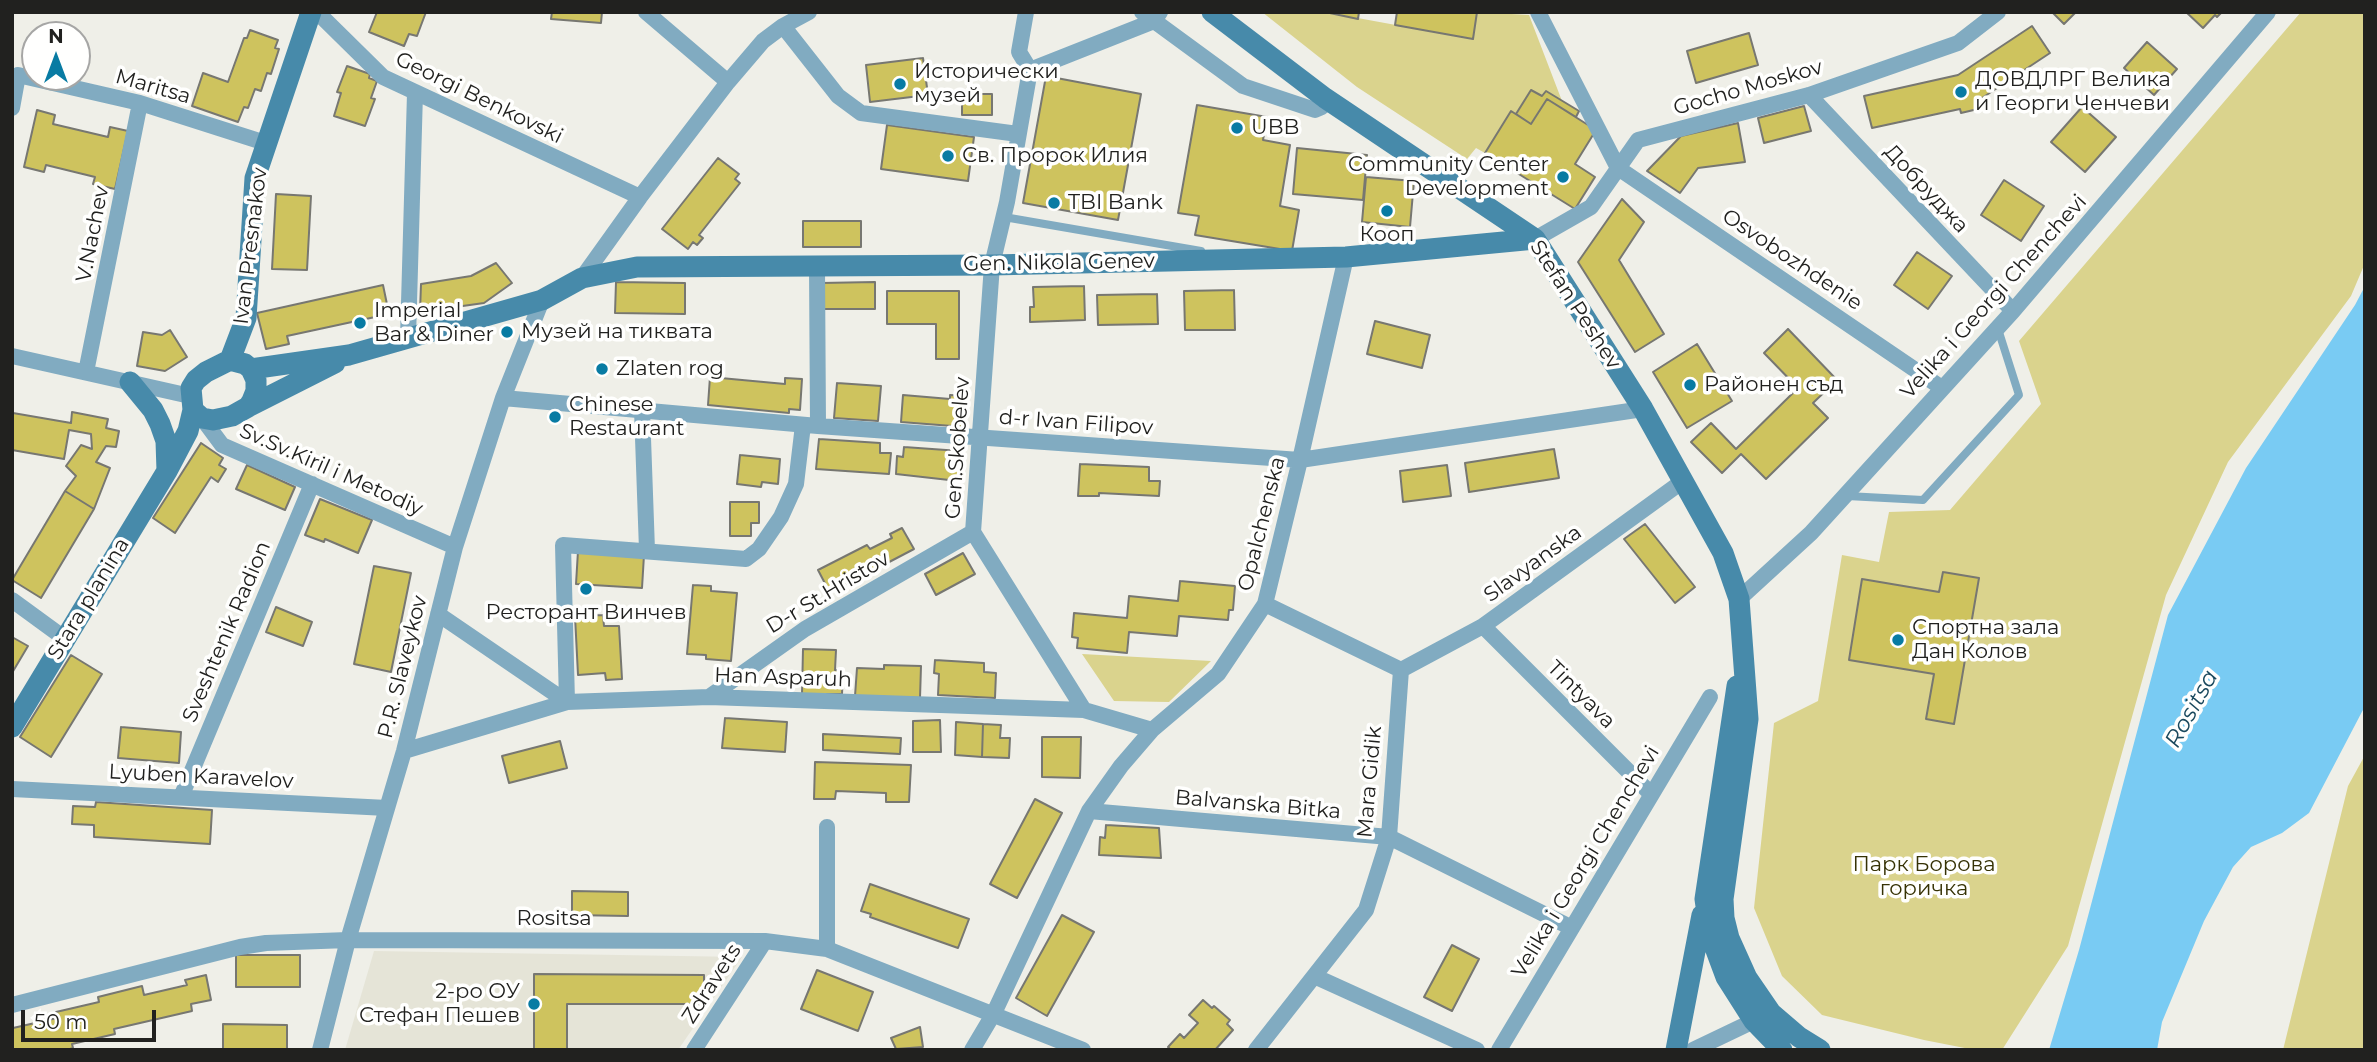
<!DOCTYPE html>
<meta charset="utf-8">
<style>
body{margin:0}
#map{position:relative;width:2377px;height:1062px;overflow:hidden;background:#efefe8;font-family:Montserrat,sans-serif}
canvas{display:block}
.frame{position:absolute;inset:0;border:14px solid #21211f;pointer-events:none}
.north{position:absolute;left:21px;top:21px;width:70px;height:70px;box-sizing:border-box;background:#fffffe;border:2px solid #a6a6a5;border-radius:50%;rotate:0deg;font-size:19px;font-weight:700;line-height:28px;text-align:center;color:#21211f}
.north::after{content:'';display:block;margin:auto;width:24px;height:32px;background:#087ba3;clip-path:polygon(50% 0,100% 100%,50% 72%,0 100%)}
.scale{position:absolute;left:21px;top:1010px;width:135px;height:32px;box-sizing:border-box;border:4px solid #21211f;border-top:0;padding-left:9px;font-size:21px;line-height:24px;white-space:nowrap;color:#21211f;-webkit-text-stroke:5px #fffffe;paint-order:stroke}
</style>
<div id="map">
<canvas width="2377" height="1062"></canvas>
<div class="frame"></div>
<div class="north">N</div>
<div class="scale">50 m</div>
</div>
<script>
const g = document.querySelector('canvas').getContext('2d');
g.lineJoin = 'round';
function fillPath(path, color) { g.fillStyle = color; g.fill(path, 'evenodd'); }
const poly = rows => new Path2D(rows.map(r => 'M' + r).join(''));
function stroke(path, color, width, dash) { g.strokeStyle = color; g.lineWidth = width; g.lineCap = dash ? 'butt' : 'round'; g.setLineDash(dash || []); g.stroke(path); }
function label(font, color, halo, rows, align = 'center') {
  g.font = font + ' Montserrat,sans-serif'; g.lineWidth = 7; g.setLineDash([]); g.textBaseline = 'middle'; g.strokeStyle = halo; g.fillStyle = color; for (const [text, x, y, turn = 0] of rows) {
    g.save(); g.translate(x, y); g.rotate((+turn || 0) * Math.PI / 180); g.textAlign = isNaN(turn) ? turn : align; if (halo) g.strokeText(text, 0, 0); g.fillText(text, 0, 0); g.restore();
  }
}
fillPath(poly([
 [374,951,742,957,678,1050,345,1050]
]), '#e5e4d7');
fillPath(poly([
 [1262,12,1325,12,1472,39,1477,12,1529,15,1562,101,1546,91,1542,96,1531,90,1516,114,1511,111,1485,153,1476,148,1467,159,1357,87],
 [2301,12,2365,12,2365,263,2351,296,2228,462,2166,595,2068,946,2002,1050,1975,1050,1924,1040,1822,1015,1782,976,1754,908,1774,723,1818,701,1842,555,1879,562,1889,512,1950,510,2041,404,2019,341],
 [1082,654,1211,661,1169,702,1114,701],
 [2365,755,2365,1050,2283,1050,2348,786]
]), '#dad38d');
fillPath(poly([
 [2365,286,2365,706,2309,813,2282,833,2251,847,2233,867,2204,921,2162,1022,2157,1050,2049,1050,2079,950,2168,615,2246,468,2355,305]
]), '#79cbf3');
const building = poly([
 [377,12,383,13,426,12,417,36,409,34,404,46,369,32,377,12],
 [552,12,602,12,601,23,551,19,552,12],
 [1325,12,1359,12,1358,19,1325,12],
 [1397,12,1477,12,1473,39,1395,25,1397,12],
 [2052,12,2076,12,2064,24,2052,12],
 [2186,12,2222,12,2217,17,2215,15,2203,28,2186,12],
 [2032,26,2050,53,1976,102,1978,109,1961,113,1960,109,1872,128,1864,96,1958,75,2032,26],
 [250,30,278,40,275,48,279,49,271,74,267,73,261,91,255,89,248,108,244,107,238,122,192,106,203,73,228,82,244,38,247,38,250,30],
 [1749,33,1758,65,1696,83,1687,51,1749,33],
 [2147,42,2177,69,2154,95,2124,68,2147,42],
 [923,58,928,95,870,102,866,65,923,58],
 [347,66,370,74,369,78,377,81,371,98,375,99,365,126,334,116,341,93,337,92,347,66],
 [1046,76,1141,94,1118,220,1023,203,1046,76],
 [1531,90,1542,96,1546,91,1579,111,1576,117,1547,99,1531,124,1516,114,1531,90],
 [962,94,992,94,992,115,962,115,962,94],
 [1547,99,1596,130,1575,164,1595,177,1575,209,1485,153,1511,111,1531,124,1547,99],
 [1197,105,1267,117,1263,140,1290,145,1280,206,1299,210,1292,251,1195,235,1199,216,1178,213,1197,105],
 [1804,106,1811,131,1764,143,1758,118,1804,106],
 [2082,107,2116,137,2085,172,2051,142,2082,107],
 [37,110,55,115,53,124,108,137,110,127,128,131,115,189,93,184,95,177,46,165,44,172,24,167,37,110],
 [1738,123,1745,162,1698,168,1680,193,1647,171,1681,136,1738,123],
 [887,125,974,137,968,181,881,169,887,125],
 [1297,148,1367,155,1363,200,1293,194,1297,148],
 [718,158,739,174,735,179,740,183,699,235,703,238,697,245,693,242,688,249,662,229,718,158],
 [1366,177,1414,181,1410,227,1362,222,1366,177],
 [2004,180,2044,206,2021,241,1981,215,2004,180],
 [276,194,311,196,307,270,272,269,276,194],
 [1622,199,1644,222,1619,260,1664,334,1635,352,1578,262,1622,199],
 [803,221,861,221,861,247,803,247,803,221],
 [1917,252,1952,276,1928,309,1894,285,1917,252],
 [496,263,512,283,484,303,420,312,421,284,471,276,496,263],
 [616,282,685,283,685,314,615,313,616,282],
 [875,282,875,309,822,309,821,283,875,282],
 [383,285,389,314,287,336,289,344,266,349,257,313,383,285],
 [1084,286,1085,320,1030,322,1030,307,1034,307,1033,287,1084,286],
 [1234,290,1235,330,1185,330,1184,291,1234,290],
 [887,291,959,291,959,359,936,359,936,324,887,324,887,291],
 [1157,294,1158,324,1098,325,1097,295,1157,294],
 [1375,321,1430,335,1422,368,1367,354,1375,321],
 [1788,329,1837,380,1813,403,1828,418,1766,479,1741,454,1722,473,1691,442,1711,423,1736,449,1798,388,1764,353,1788,329],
 [170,330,187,357,165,371,137,366,143,332,162,335,170,330],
 [1697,344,1732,401,1687,428,1653,372,1697,344],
 [710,377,785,384,785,378,802,379,800,410,789,409,789,413,708,405,710,377],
 [837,383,881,386,878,421,834,418,837,383],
 [903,395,950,399,950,395,968,396,965,427,901,422,903,395],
 [72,412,108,419,106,428,119,431,116,447,106,446,96,462,110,468,94,509,65,491,76,476,66,466,81,445,92,449,91,434,69,430,64,459,12,450,13,413,71,423,72,412],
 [819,439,880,443,880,453,891,453,889,474,816,469,819,439],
 [201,443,223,458,219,465,226,469,218,482,211,477,175,533,153,518,201,443],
 [904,447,960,451,958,481,896,474,897,456,903,457,904,447],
 [1554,449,1559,478,1469,492,1465,463,1554,449],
 [740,455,780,459,778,484,762,482,761,487,737,484,740,455],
 [1080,464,1149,467,1149,481,1160,481,1159,496,1099,493,1099,496,1078,496,1080,464],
 [247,465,295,487,285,510,236,489,247,465],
 [1447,465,1451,496,1403,502,1400,471,1447,465],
 [65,491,94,509,41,598,12,580,65,491],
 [320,499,372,520,358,553,325,539,324,542,305,535,320,499],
 [730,502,759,502,759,523,751,523,751,536,730,536,730,502],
 [1645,524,1695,587,1675,603,1624,539,1645,524],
 [902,528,914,549,830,593,818,570,867,545,870,549,892,538,890,534,902,528],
 [578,551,644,555,642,588,576,584,578,551],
 [963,553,975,574,936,595,925,574,963,553],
 [374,566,411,573,391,672,354,664,374,566],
 [1943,572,1979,578,1954,724,1926,719,1934,674,1849,660,1862,579,1939,592,1943,572],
 [1180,581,1235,586,1233,610,1229,610,1228,620,1179,616,1177,636,1129,632,1127,653,1077,648,1078,638,1072,637,1074,613,1127,618,1129,596,1178,601,1180,581],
 [693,585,711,586,711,591,737,593,731,661,706,659,706,655,687,654,693,585],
 [276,607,312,622,303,646,266,632,276,607],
 [603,615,604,626,619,626,622,679,606,680,605,673,578,675,575,616,603,615],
 [12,637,28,646,12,673,12,637],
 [803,649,836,650,835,670,843,671,842,694,802,694,803,649],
 [71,655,102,674,51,757,20,737,71,655],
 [935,660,984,663,984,672,996,673,995,698,938,695,939,674,934,673,935,660],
 [884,665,921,666,920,698,855,696,857,668,884,669,884,665],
 [725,718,787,722,785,752,722,748,725,718],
 [940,720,941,752,913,752,913,721,940,720],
 [956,722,983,724,982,757,955,755,956,722],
 [983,724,1001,725,1000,738,1010,738,1009,758,982,757,983,724],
 [121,727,181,732,179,763,118,758,121,727],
 [823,734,901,738,900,754,823,750,823,734],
 [1042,737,1081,737,1080,778,1042,777,1042,737],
 [560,741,567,768,509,783,502,756,560,741],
 [815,762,911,765,909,802,886,802,886,793,836,791,835,799,814,799,815,762],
 [1035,799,1062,813,1017,898,990,884,1035,799],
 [96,802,212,810,210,844,94,837,94,825,72,824,73,806,95,807,96,802],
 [1106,825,1159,828,1161,858,1099,855,1100,837,1105,838,1106,825],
 [870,884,969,919,958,948,870,917,871,914,861,911,870,884],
 [572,891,628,892,628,916,572,915,572,891],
 [1062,915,1094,932,1047,1016,1016,998,1062,915],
 [1452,945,1479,959,1452,1011,1424,997,1452,945],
 [236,955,300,955,300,987,236,987,236,955],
 [817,970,873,992,858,1031,801,1009,817,970],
 [534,974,704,975,704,1004,567,1004,567,1050,534,1050,534,974],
 [206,975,211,1000,191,1004,192,1011,114,1029,115,1034,72,1044,73,1048,67,1050,12,1050,13,1028,57,1018,56,1012,99,1002,98,997,142,986,144,995,187,985,185,980,206,975],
 [1203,1000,1212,1008,1214,1006,1230,1020,1227,1024,1233,1030,1215,1050,1171,1050,1168,1047,1180,1034,1184,1038,1198,1023,1189,1015,1203,1000],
 [223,1024,287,1025,287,1050,223,1050,223,1024],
 [920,1027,923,1047,896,1049,891,1038,920,1027]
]);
fillPath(building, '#cec35e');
stroke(building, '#777771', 2);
stroke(poly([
 [1004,217,1201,251],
 [1847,496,1923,500,2019,395,1998,329]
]), '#81abc1', 8);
stroke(poly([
 [317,12,383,77,640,197],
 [646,12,728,82],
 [1026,12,1019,52,1030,70],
 [1142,12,1243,86,1315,110,1322,107,1325,98],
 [1538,12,1618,168,1942,388],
 [783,26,838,96,861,113,1018,134],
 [1809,95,2013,311],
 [12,108,18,75,140,103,266,143],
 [1535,239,1591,207,1638,140,1809,95,1958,43,1998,12],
 [817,267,818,426],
 [582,278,640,197,728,82,763,41,783,26,809,12],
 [408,338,415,93],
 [12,356,190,396],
 [86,372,140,103],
 [503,398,818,426,1300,460,1643,409],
 [642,410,647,550],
 [202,418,222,445,455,547],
 [1739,599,1811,533,2013,311,2268,12],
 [12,600,64,638],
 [438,614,567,702,709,697,1084,710,1152,730],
 [1483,626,1650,793],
 [1401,670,1483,626,1683,481],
 [709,697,805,629,973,532],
 [1084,710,973,532,992,265,1007,202,1030,70,1154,21,1160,12],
 [404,751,567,702,563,545,746,559,759,549,781,517,796,484,803,425],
 [12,789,387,808],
 [181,797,312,484],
 [1089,811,1389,837,1570,927],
 [827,949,827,827],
 [1314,976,1477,1050],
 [12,1005,240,947,266,943,348,940,765,941,827,949,1083,1050],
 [320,1050,348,940,404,751,455,547,503,398,542,300],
 [694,1050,765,941],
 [972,1050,994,1013,1089,811,1121,766,1152,730,1218,674,1265,604,1300,460,1346,257],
 [1256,1050,1366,910,1389,837,1401,670,1265,604],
 [1499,1050,1710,697],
 [1693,1050,1762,1017]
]), '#81abc1', 16);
stroke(poly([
 [1212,12,1325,98,1535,239,1643,409,1723,553,1739,599,1748,719,1723,899,1724,918,1729,938,1747,978,1771,1013,1799,1037,1820,1050],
 [230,360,246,318,255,178,311,12],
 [230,360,245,364,251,369,256,380,256,391,252,401,248,407,232,416,213,420,202,418,193,410,191,388,196,380,206,372,230,360],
 [251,369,349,355,542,300,582,278,637,267,992,265,1346,257,1535,239],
 [130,382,153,410,160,424,166,441,167,471],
 [248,407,335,363],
 [1737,686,1705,899,1710,934,1726,977,1754,1021,1782,1050],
 [12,727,167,471,188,431,193,410],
 [1676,1050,1702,915]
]), '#478aaa', 21);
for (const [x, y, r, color] of [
 [900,84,7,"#087ba3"],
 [1961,92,7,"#087ba3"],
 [1237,128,7,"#087ba3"],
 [948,156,7,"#087ba3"],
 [1563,177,7,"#087ba3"],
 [1054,203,7,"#087ba3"],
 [1387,211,7,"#087ba3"],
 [360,323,7,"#087ba3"],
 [507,332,7,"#087ba3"],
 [602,369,7,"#087ba3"],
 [1690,385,7,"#087ba3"],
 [555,417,7,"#087ba3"],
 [586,589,7,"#087ba3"],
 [1898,640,7,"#087ba3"],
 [534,1004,7,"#087ba3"]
]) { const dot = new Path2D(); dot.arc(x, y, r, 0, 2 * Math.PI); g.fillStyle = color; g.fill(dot); stroke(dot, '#fffffe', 2.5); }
label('21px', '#21211f', '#fffffe', [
 ["Исторически",914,72],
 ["музей",914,96],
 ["ДОВДЛРГ Велика",1975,80],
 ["и Георги Ченчеви",1975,104],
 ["UBB",1251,128],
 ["Св. Пророк Илия",962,156],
 ["Community Center",1549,165,"right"],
 ["Development",1549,189,"right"],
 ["TBI Bank",1068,203],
 ["Кооп",1387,235,"center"],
 ["Imperial",374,311],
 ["Bar & Diner",374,335],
 ["Музей на тиквата",521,332],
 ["Zlaten rog",616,369],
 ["Районен съд",1704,385],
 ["Chinese",569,405],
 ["Restaurant",569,429],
 ["Ресторант Винчев",586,613,"center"],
 ["Спортна зала",1912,628],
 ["Дан Колов",1912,652],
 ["2-ро ОУ",520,992,"right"],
 ["Стефан Пешев",520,1016,"right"]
], 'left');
label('21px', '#21211f', '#fffffe', [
 ["Maritsa",153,87,16],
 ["Gocho Moskov",1748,88,-16],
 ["Georgi Benkovski",479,98,26],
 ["Добруджа",1926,189,47],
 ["V.Nachev",93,234,-79],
 ["Ivan Presnakov",251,246,-83],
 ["Osvobozhdenie",1792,260,34],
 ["Gen. Nikola Genev",1059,263,-1],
 ["Velika i Georgi Chenchevi",1994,297,-48],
 ["Stefan Peshev",1575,305,57],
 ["d-r Ivan Filipov",1076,423,4],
 ["Gen.Skobelev",958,448,-86],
 ["Sv.Sv.Kiril i Metodiy",331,470,24],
 ["Opalchenska",1262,524,-76],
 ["Slavyanska",1533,564,-36],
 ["D-r St.Hristov",828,593,-31],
 ["Stara planina",89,599,-59],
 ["Sveshtenik Radion",227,632,-67],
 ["P.R. Slaveykov",403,667,-76],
 ["Han Asparuh",783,678,2],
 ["Tintyava",1581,695,45],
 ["Lyuben Karavelov",201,777,3],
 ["Mara Gidik",1370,782,-85],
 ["Balvanska Bitka",1258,805,5],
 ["Velika i Georgi Chenchevi",1586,862,-59],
 ["Rositsa",554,919],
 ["Zdravets",712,984,-57]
]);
label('21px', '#363205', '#fffffe', [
 ["Парк Борова",1924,865],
 ["горичка",1924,889]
]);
label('italic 23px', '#1a495e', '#fffffe', [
 ["Rositsa",2192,709,-61]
]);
</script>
